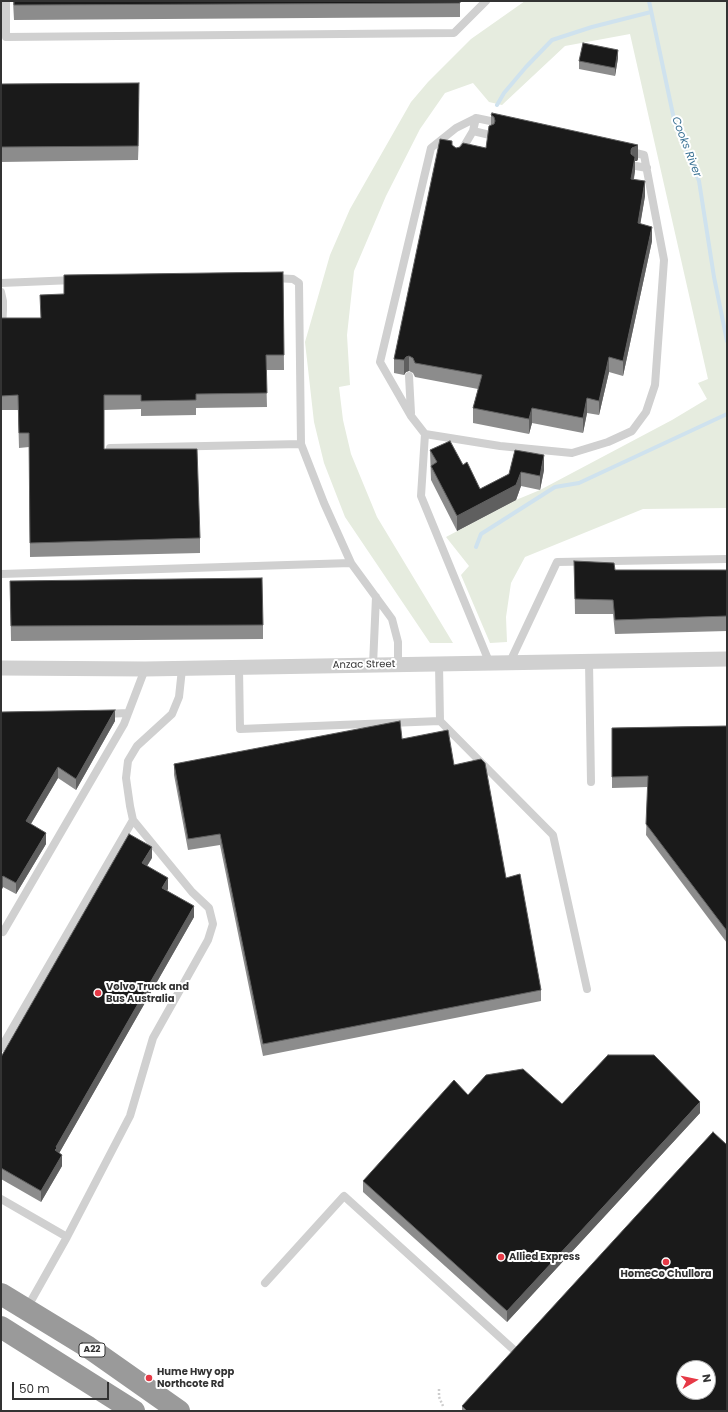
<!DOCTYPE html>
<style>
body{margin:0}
#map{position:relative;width:728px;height:1412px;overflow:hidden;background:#fff;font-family:Poppins,sans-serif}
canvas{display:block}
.frame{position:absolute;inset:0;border:2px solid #333;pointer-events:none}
.north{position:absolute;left:676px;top:1360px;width:40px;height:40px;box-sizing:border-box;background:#fff;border:1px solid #adadad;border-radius:50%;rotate:81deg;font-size:11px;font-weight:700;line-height:16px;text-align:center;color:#333}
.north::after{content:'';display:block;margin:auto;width:14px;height:18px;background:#e63946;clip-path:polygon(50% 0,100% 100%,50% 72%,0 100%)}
.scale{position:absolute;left:12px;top:1382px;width:97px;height:18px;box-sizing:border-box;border:2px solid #333;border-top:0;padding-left:5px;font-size:12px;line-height:14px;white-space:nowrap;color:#333;-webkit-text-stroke:3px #fff;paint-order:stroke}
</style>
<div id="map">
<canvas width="728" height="1412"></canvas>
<div class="frame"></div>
<div class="north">N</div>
<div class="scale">50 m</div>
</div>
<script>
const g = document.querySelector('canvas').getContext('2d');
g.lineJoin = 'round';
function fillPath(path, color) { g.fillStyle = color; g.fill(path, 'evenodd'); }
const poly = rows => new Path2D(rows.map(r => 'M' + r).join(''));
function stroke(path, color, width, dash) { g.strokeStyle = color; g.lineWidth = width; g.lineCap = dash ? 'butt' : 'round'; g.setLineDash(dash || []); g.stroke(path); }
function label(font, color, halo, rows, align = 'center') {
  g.font = font + ' Poppins,sans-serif'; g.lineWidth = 4; g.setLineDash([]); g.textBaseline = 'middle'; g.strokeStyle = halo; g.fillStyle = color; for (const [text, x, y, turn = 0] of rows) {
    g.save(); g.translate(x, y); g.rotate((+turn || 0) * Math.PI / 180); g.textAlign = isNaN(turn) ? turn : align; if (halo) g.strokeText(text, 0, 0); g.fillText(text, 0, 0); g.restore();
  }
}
fillPath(poly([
 [525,1,727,1,727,508,643,509,525,557,511,583,506,617,507,642,490,643,461,575,469,566,446,537,516,500,540,490,672,420,707,399,698,383,708,379,630,34,565,46,502,105,489,102,473,83,445,93,420,129,386,196,354,271,347,335,350,385,339,387,343,420,351,454,377,517,453,643,430,643,345,517,324,463,314,422,305,342,330,255,350,209,411,102,428,82,471,39]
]), '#e6ecdf');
stroke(poly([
 [649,1,675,124,699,181,714,277,727,341],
 [497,105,504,93,526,67,552,40,592,27,651,12],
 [476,547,481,534,555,487,579,483,727,414]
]), '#cfe2ee', 4);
stroke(poly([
 [439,1389,439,1397,443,1406]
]), '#cdcdcd', 2.5, [2, 2]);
stroke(poly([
 [6,1,6,37,454,33,486,1],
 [473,131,490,135],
 [460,153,473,131,476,118],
 [636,166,647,168],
 [274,278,293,279,299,283,301,444,324,503,351,563,392,619,398,642,398,665],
 [1,283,74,280],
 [1,292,3,301,3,310,2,328],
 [409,376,411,413],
 [425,434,500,446,572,453,608,442,632,431,646,412,655,385,664,260,644,155,627,151],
 [110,448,301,444],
 [1,574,351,563],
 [589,662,591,782],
 [490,664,421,496,425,434,411,416,380,362,431,148,456,128,476,118,500,123],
 [509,664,557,562,727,559],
 [373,665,376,597],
 [239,668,240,729,440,721,439,664],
 [104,714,128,713],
 [440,721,553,835,587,989],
 [133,820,130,806,126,778,128,761,137,746,172,714,179,697,182,669],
 [1,931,3,932,124,724,145,669],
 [1,1048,133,820,192,892,209,908,213,924,208,940,153,1038,130,1116,67,1237,27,1308],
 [1,1199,67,1237],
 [265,1283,344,1196,514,1350]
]), '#d0d0d0', 8);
stroke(poly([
 [1,668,145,669,727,659]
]), '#d0d0d0', 15);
stroke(poly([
 [1,1294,88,1347,179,1411],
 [1,1327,134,1411]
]), '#9a9a9a', 22);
fillPath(poly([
 [13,1,460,1,460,17,14,20],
 [618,58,615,76,579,69,579,61],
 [1,84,139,98,138,160,1,162],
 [491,115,638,159,637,161,635,161,635,171,634,179,645,196,640,224,652,241,623,376,609,372,599,415,587,413,583,433,532,423,529,434,473,423,473,408,478,389,415,377,413,373,409,371,406,372,404,375,394,373,394,359,452,145,456,148,486,148,491,125],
 [283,272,284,370,266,370,267,407,196,408,196,415,141,416,141,409,104,410,104,449,200,538,200,553,30,557,29,447,19,448,18,410,1,410,1,318,40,318],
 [430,450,463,465,480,489,509,474,515,450,544,470,540,490,521,486,516,500,457,531,431,480],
 [574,561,615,570,727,570,727,631,615,634,613,614,575,614],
 [10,581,263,625,263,639,11,641],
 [1,712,115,721,76,790,58,778,31,824,46,844,16,894,3,887,1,891],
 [727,726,727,943,646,835,648,787,612,788,612,728],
 [402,739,454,765,506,878,541,990,541,1001,263,1056,220,845,188,850,174,775,174,764],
 [152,858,147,866,168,889,167,890,194,917,59,1153,62,1166,41,1202,1,1179,1,1057],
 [468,1095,562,1104,700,1113,507,1322,363,1192,363,1181],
 [462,1406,727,1411,462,1411]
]), '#8c8c8c');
fillPath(poly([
 [618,50,618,58,615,76,615,68],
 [139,83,139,98,138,160,138,146],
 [638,145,638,159,637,161,635,161,635,171,631,193,631,179,632,162,631,150,632,148],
 [645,181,645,196,638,238,638,223],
 [652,227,652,241,623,376,623,361],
 [409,356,409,371,406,372,404,375,404,360,406,357],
 [609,357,609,372,599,415,599,401],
 [587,398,587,413,583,433,583,418],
 [532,408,532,423,529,434,529,419],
 [544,455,544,470,540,490,540,476],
 [521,472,521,486,516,500,457,531,457,516],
 [115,710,115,721,76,790,76,779],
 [58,767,58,778,26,832,26,821],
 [46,833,46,844,16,894,16,883],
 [152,847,152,858,142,874,142,863],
 [3,876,3,887,1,891,1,879],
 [168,878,168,889,162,899,162,888],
 [194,906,194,917,57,1157,55,1162,56,1147],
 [700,1102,700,1113,507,1322,507,1311],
 [62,1155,62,1166,41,1202,41,1191]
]), '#5f5f5f');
const building = poly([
 [14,1,460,1,460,3,14,5,14,1],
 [583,43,618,50,615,68,579,61,583,43],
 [139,83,138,146,1,147,1,84,139,83],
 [492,113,638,145,637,146,632,148,631,150,631,154,635,157,631,179,645,181,638,223,652,227,623,361,609,357,599,401,587,398,583,418,532,408,529,419,473,408,482,375,415,363,413,358,409,356,406,357,404,360,394,359,440,139,452,141,452,145,456,148,460,147,463,143,486,148,489,126,494,124,495,121,494,117,491,115,492,113],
 [283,272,284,355,266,355,267,393,196,394,196,400,141,401,141,395,104,395,104,449,197,449,200,538,30,543,29,433,19,433,18,395,1,396,1,318,41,318,40,295,64,294,64,275,283,272],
 [450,441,463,465,467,462,480,489,509,474,515,450,544,455,540,476,521,472,516,485,457,516,431,466,437,462,430,450,450,441],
 [574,561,614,563,615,570,727,570,727,616,615,620,613,600,575,599,574,561],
 [262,578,263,625,11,626,10,581,262,578],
 [115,710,76,779,58,767,26,821,46,833,16,883,3,876,1,879,1,712,115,710],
 [400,721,402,739,448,730,454,765,481,759,485,763,506,878,520,874,541,990,263,1044,220,834,188,839,174,764,400,721],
 [727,726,727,931,646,824,648,776,612,777,612,728,727,726],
 [129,834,152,847,142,863,168,878,162,888,194,906,56,1147,57,1148,55,1150,62,1155,41,1191,1,1168,1,1057,129,834],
 [608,1055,654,1055,700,1102,507,1311,363,1181,454,1080,468,1095,486,1075,523,1069,562,1104,608,1055],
 [713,1132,727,1145,727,1411,467,1411,462,1406,713,1132],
 [684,1368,708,1368,708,1392,684,1392,684,1368]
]);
fillPath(building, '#1a1a1a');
stroke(building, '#5f5f5f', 1);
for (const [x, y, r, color] of [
 [98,993,4,"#e63946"],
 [501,1257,4,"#e63946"],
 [666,1262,4,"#e63946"],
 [149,1378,4,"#e63946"]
]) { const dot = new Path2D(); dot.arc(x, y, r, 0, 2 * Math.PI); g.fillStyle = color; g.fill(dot); stroke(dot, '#fff', 1.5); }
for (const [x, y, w] of [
 [92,1350,26]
]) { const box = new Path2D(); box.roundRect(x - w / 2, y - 7, w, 14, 3); g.fillStyle = '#fff'; g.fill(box); stroke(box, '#333', 1); }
label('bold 9px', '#333', null, [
 ["A22",92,1350]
]);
label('10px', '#333', '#fff', [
 ["Anzac Street",364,665,-1]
]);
label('bold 10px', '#333', '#fff', [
 ["Volvo Truck and",106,987],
 ["Bus Australia",106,999],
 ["Allied Express",509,1257],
 ["HomeCo Chullora",666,1274,"center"],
 ["Hume Hwy opp",157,1372],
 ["Northcote Rd",157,1384]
], 'left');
label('italic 11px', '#3f7597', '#fff', [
 ["Cooks River",686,147,69]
]);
</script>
